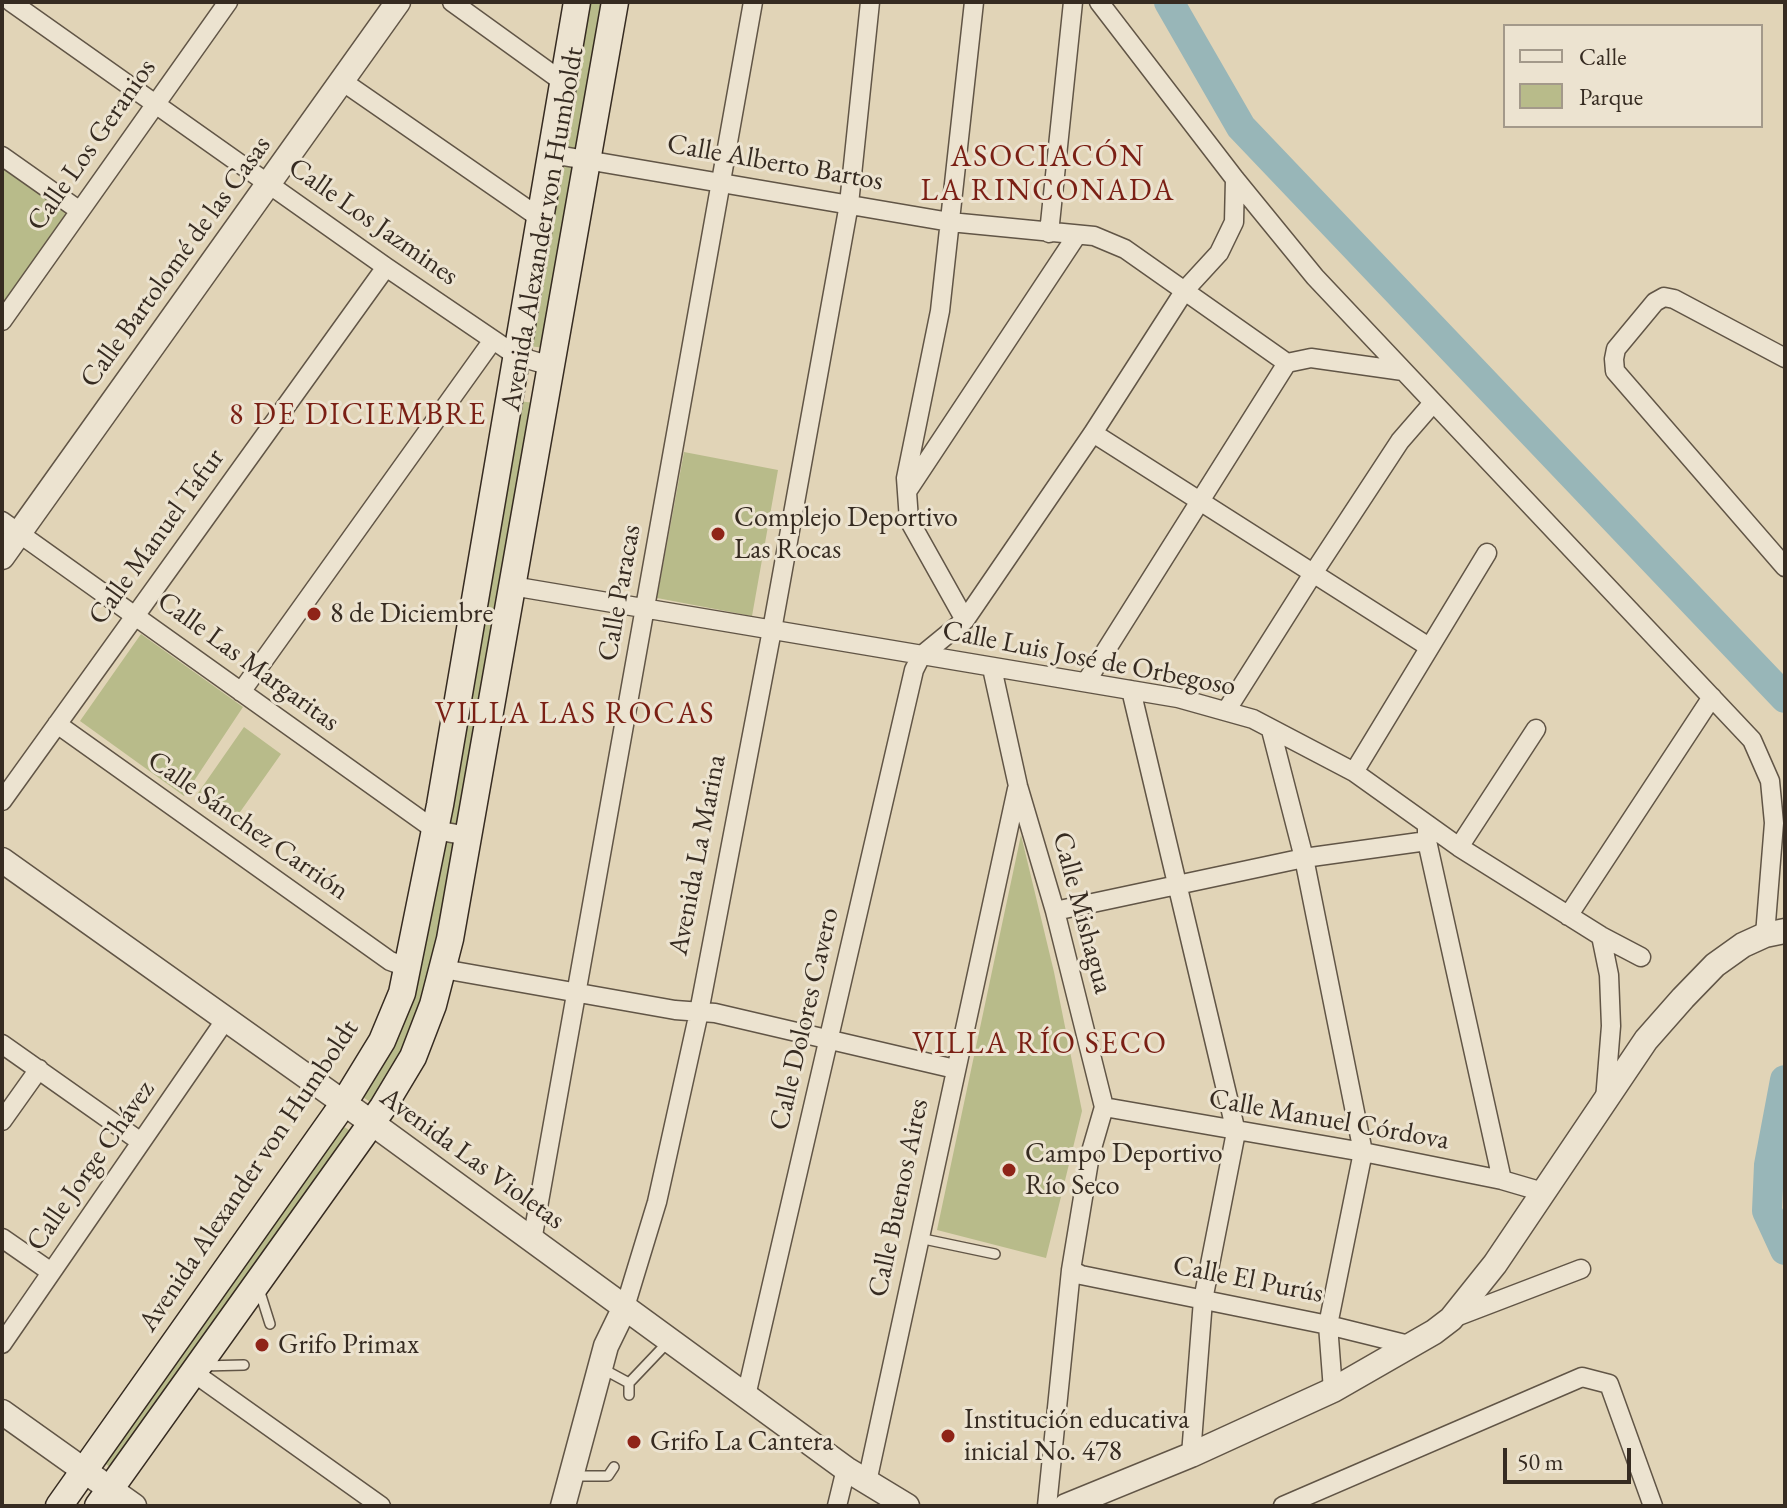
<!DOCTYPE html>
<meta charset="utf-8">
<style>
body{margin:0}
#map{position:relative;width:1787px;height:1508px;overflow:hidden;background:#e1d4b7;font-family:"EB Garamond",serif}
canvas{display:block}
.frame{position:absolute;inset:0;border:4px solid #362b21;pointer-events:none}
.legend{position:absolute;left:1503px;top:24px;width:260px;height:104px;box-sizing:border-box;background:#ece3d0;border:2px solid #a3998a;margin:0;padding:10px 14px;list-style:none;font-size:24px;color:#362b21}
.legend li{display:flex;align-items:center;gap:16px;height:40px}
.legend b{width:40px;border:2px solid #a3998a}
.scale{position:absolute;left:1503px;top:1448px;width:128px;height:36px;box-sizing:border-box;border:4px solid #362b21;border-top:0;padding-left:10px;font-size:24px;line-height:28px;white-space:nowrap;color:#362b21;-webkit-text-stroke:6px #ece3d0;paint-order:stroke}
</style>
<div id="map">
<canvas width="1787" height="1508"></canvas>
<div class="frame"></div>
<ul class="legend">
<li><b style="height:10px;background:#ece3d0"></b>Calle</li>
<li><b style="height:22px;background:#b8bb8a"></b>Parque</li>
</ul>
<div class="scale">50 m</div>
</div>
<script>
const g = document.querySelector('canvas').getContext('2d');
g.lineJoin = 'round';
function fillPath(path, color) { g.fillStyle = color; g.fill(path, 'evenodd'); }
const poly = rows => new Path2D(rows.map(r => 'M' + r).join(''));
function stroke(path, color, width, dash) { g.strokeStyle = color; g.lineWidth = width; g.lineCap = dash ? 'butt' : 'round'; g.setLineDash(dash || []); g.stroke(path); }
function label(font, color, halo, rows, align = 'center') {
  g.font = font + ' "EB Garamond",serif'; g.lineWidth = 6; g.setLineDash([]); g.textBaseline = 'middle'; g.strokeStyle = halo; g.fillStyle = color; for (const [text, x, y, turn = 0] of rows) {
    g.save(); g.translate(x, y); g.rotate((+turn || 0) * Math.PI / 180); g.textAlign = isNaN(turn) ? turn : align; if (halo) g.strokeText(text, 0, 0); g.fillText(text, 0, 0); g.restore();
  }
}
fillPath(poly([
 [587,2,606,2,546,348,528,346],
 [2,163,73,213,2,313],
 [518,401,535,403,437,966,414,1036,376,1106,360,1095,379,1063],
 [684,452,778,470,752,616,657,598],
 [141,634,243,707,184,796,80,721],
 [244,727,281,754,233,822,196,796],
 [1021,835,1054,972,1082,1111,1046,1258,937,1230],
 [341,1125,354,1133,115,1471,102,1461]
]), '#b8bb8a');
stroke(poly([
 [1169,2,1241,127,1785,698],
 [1785,1080,1769,1165,1767,1211,1785,1250]
]), '#98b6b8', 30);
const service = poly([
 [919,1238,995,1254],
 [259,1289,270,1324],
 [202,1366,244,1365],
 [603,1369,629,1383,629,1395],
 [629,1383,668,1342],
 [575,1476,608,1476,614,1467]
]);
const minor = poly([
 [11,2,386,267,517,356,551,366],
 [452,2,563,82],
 [1099,2,1235,179,1315,277,1752,740,1770,781,1774,823,1765,935],
 [342,81,540,218],
 [551,154,950,222,1094,236,1125,249,1287,363],
 [2,156,80,211],
 [1049,233,1073,2],
 [2,321,228,2],
 [1785,358,1674,299,1664,297,1655,302,1616,349,1614,359,1615,371,1785,567],
 [1093,433,1429,647],
 [908,490,1077,235],
 [2,521,435,830,468,836],
 [512,586,1178,698,1253,719,1354,772,1459,847,1601,936,1641,957],
 [965,620,909,520,906,478,940,311,974,2],
 [992,668,1018,786,1055,911,1104,1107,1090,1155,1071,1270,1047,1506],
 [1086,682,1287,363,1311,358,1403,371],
 [1131,690,1236,1132,1203,1300,1191,1455],
 [241,692,493,340],
 [1226,711,1314,572,1400,441,1433,403],
 [57,724,390,961,409,968],
 [1271,730,1304,858,1363,1152,1328,1325,1333,1390],
 [1354,772,1487,553],
 [2,801,386,267],
 [1427,841,1502,1180],
 [1459,847,1536,729],
 [1055,911,1304,858,1427,841,1427,824],
 [1568,916,1712,697],
 [1601,936,1609,975,1611,1026,1605,1100],
 [443,969,675,1010,715,1013,955,1069],
 [2,1044,141,1142],
 [1104,1107,1363,1152,1502,1180,1543,1192],
 [2,1121,39,1069],
 [2,1238,51,1272],
 [532,1241,753,2],
 [1071,1270,1081,1275,1328,1325,1413,1346],
 [625,1307,657,1202,699,1012,772,630,849,204,870,2],
 [1453,1318,1581,1269],
 [2,1344,226,1019],
 [194,1373,381,1506],
 [746,1396,914,670,921,656,965,620,1093,433,1185,290,1219,253,1234,222,1235,179],
 [867,1482,1017,789],
 [837,1506,846,1469],
 [1283,1506,1582,1377,1609,1384,1653,1506]
]);
const tertiary = poly([
 [2,557,398,2],
 [2,860,372,1123,846,1469,907,1506],
 [2,1412,134,1506],
 [563,1506,606,1346,625,1307],
 [1066,1506,1191,1455,1333,1390,1434,1332,1451,1319,1495,1264,1646,1040,1683,998,1715,965,1743,945,1765,935,1785,931]
]);
const secondary = poly([
 [59,1506,344,1103,382,1041,402,993,440,805,577,2],
 [98,1506,383,1107,413,1057,433,1005,450,939,615,2]
]);
stroke(service, '#615546', 12);
stroke(minor, '#615546', 21);
stroke(tertiary, '#615546', 27);
stroke(secondary, '#362b21', 29);
stroke(service, '#ece3d0', 9);
stroke(minor, '#ece3d0', 18);
stroke(tertiary, '#ece3d0', 24);
stroke(secondary, '#ece3d0', 26);
for (const [x, y, r, color] of [
 [718,534,8,"#8f2418"],
 [314,614,8,"#8f2418"],
 [1009,1170,8,"#8f2418"],
 [262,1345,8,"#8f2418"],
 [948,1436,8,"#8f2418"],
 [634,1442,8,"#8f2418"]
]) { const dot = new Path2D(); dot.arc(x, y, r, 0, 2 * Math.PI); g.fillStyle = color; g.fill(dot); stroke(dot, '#ece3d0', 3); }
label('28px', '#362b21', '#ece3d0', [
 ["Calle Los Geranios",92,145,-55],
 ["Calle Alberto Bartos",775,163,10],
 ["Calle Los Jazmines",373,222,35],
 ["Avenida Alexander von Humboldt",543,229,-80],
 ["Calle Bartolomé de las Casas",176,262,-54],
 ["Calle Manuel Tafur",157,537,-54],
 ["Calle Paracas",620,593,-80],
 ["Calle Luis José de Orbegoso",1089,659,11],
 ["Calle Las Margaritas",248,662,36],
 ["Calle Sánchez Carrión",248,826,35],
 ["Avenida La Marina",698,855,-79],
 ["Calle Mishagua",1082,913,75],
 ["Calle Dolores Cavero",805,1019,-77],
 ["Calle Manuel Córdova",1329,1120,10],
 ["Avenida Las Violetas",472,1159,36],
 ["Calle Jorge Chávez",91,1166,-55],
 ["Avenida Alexander von Humboldt",249,1176,-56],
 ["Calle Buenos Aires",899,1198,-78],
 ["Calle El Purús",1248,1280,11]
]);
label('28px', '#362b21', '#ece3d0', [
 ["Complejo Deportivo",734,518],
 ["Las Rocas",734,550],
 ["8 de Diciembre",330,614],
 ["Campo Deportivo",1025,1154],
 ["Río Seco",1025,1186],
 ["Grifo Primax",278,1345],
 ["Institución educativa",964,1420],
 ["inicial No. 478",964,1452],
 ["Grifo La Cantera",650,1442]
], 'left');
g.letterSpacing = '2px';
label('30px', '#7a1f14', '#ece3d0', [
 ["ASOCIACÓN",1048,158],
 ["LA RINCONADA",1048,192],
 ["8 DE DICIEMBRE",358,416],
 ["VILLA LAS ROCAS",575,715],
 ["VILLA RÍO SECO",1040,1045]
]);
g.letterSpacing = '0px';
</script>
